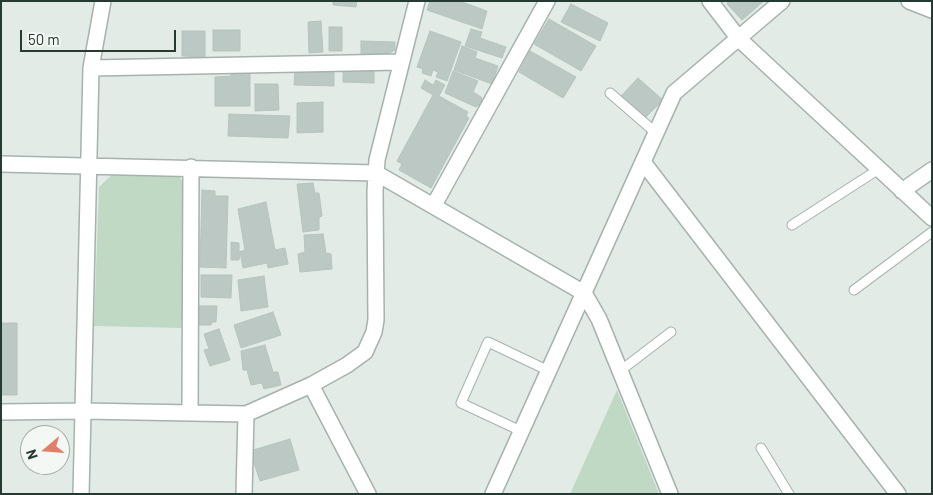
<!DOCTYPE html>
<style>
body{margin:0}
#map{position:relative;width:933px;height:495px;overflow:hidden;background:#e3ebe7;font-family:Barlow,sans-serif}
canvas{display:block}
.frame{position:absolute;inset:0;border:2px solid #253a33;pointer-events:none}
.north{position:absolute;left:20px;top:425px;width:50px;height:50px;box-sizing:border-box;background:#f3f8f5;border:1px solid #a1aca7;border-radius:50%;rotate:252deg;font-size:14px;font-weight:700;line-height:20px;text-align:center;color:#253a33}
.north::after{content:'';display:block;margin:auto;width:18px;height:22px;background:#e17e6b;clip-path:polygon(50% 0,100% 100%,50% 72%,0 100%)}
.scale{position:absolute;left:20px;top:30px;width:156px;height:22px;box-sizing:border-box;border:2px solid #253a33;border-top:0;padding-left:6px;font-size:15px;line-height:18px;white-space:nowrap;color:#253a33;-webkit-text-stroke:4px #f3f8f5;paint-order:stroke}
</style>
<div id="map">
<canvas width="933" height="495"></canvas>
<div class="frame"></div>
<div class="north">N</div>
<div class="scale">50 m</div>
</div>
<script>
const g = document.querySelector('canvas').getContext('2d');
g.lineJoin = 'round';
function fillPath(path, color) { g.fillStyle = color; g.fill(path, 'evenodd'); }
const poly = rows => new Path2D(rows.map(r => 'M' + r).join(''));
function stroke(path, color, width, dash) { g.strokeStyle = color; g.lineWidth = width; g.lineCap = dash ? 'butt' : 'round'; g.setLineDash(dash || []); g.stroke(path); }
fillPath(poly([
 [113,174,178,175,186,186,182,328,94,326,99,187],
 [617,390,659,494,570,494]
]), '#bfd9c4');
const building = poly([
 [333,1,357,1,356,7,333,5,333,1],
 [430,1,459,1,487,11,482,29,427,10,430,1],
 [728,1,764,1,742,20,727,4,728,1],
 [571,4,608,23,600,41,561,22,571,4],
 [549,19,596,46,581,71,534,44,549,19],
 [321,21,323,52,309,53,308,22,321,21],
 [329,27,342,27,342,51,329,51,329,27],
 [471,29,482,32,480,38,506,47,502,58,465,46,471,29],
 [213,30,240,30,240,51,213,51,213,30],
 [182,31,205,31,205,57,182,56,182,31],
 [430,31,461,42,447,81,436,77,438,72,433,70,431,76,422,73,423,69,417,67,430,31],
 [361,41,395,42,395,50,386,55,361,54,361,41],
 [462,46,477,52,475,58,498,66,492,84,454,70,462,46],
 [530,51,576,77,563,98,519,72,530,51],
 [295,70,334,71,334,86,294,85,295,70],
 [343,70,374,70,374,83,343,82,343,70],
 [453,71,478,81,473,92,481,97,483,102,476,107,445,93,453,71],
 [231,72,250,72,250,106,215,106,215,77,231,76,231,72],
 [638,78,663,100,645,118,620,97,638,78],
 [425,80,433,85,436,80,445,85,439,96,468,112,466,116,469,118,431,188,399,170,402,164,397,161,433,95,421,88,425,80],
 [255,84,278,84,279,110,255,111,255,84],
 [323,102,323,132,297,133,297,103,323,102],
 [229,114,290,116,288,138,228,136,229,114],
 [313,183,315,193,319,193,322,216,319,217,319,230,303,232,297,184,313,183],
 [202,190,215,191,215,196,228,196,226,268,200,267,202,190],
 [266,202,275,250,285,248,288,264,268,268,267,263,243,268,240,252,239,260,231,260,231,242,239,243,239,252,245,250,238,209,266,202],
 [323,234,326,253,331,254,332,269,300,272,298,254,305,252,304,235,323,234],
 [201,275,232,275,231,298,201,297,201,275],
 [264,276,268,307,241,311,238,280,264,276],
 [199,306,217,306,216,322,212,322,211,325,198,325,199,306],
 [273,312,281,335,241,348,234,325,273,312],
 [1,323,17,323,17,395,1,395,1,323],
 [219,329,230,360,210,366,204,350,209,349,204,334,219,329],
 [265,345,273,372,278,372,281,385,264,389,262,383,251,385,247,370,243,370,241,351,265,345],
 [290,439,299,470,260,481,250,451,290,439]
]);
fillPath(building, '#bcc8c3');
stroke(building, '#b6c4bd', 1);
const service = poly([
 [610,93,656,133],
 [792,225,879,169],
 [854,290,932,232],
 [620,371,671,332],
 [521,431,461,403,488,342,549,371],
 [761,448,789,494]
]);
const minor = poly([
 [710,1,739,39,932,218],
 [91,68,401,62],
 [643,162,898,494],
 [1,164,376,173,584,293,599,319,670,494],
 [902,191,932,170],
 [434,205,547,1],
 [311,385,368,494],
 [1,412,83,411,91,68,103,1],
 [190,413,191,167],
 [81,494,83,411,246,414,311,385,347,365,365,352,374,332,376,320,375,191,377,160,417,1],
 [244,494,246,414],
 [493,494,674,93,782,1]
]);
const tertiary = poly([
 [909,1,932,10]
]);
stroke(service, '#a6b2ad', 11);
stroke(minor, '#a6b2ad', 18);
stroke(tertiary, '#a6b2ad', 18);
stroke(service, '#fff', 9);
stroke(minor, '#fff', 15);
stroke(tertiary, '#fff', 15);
</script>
